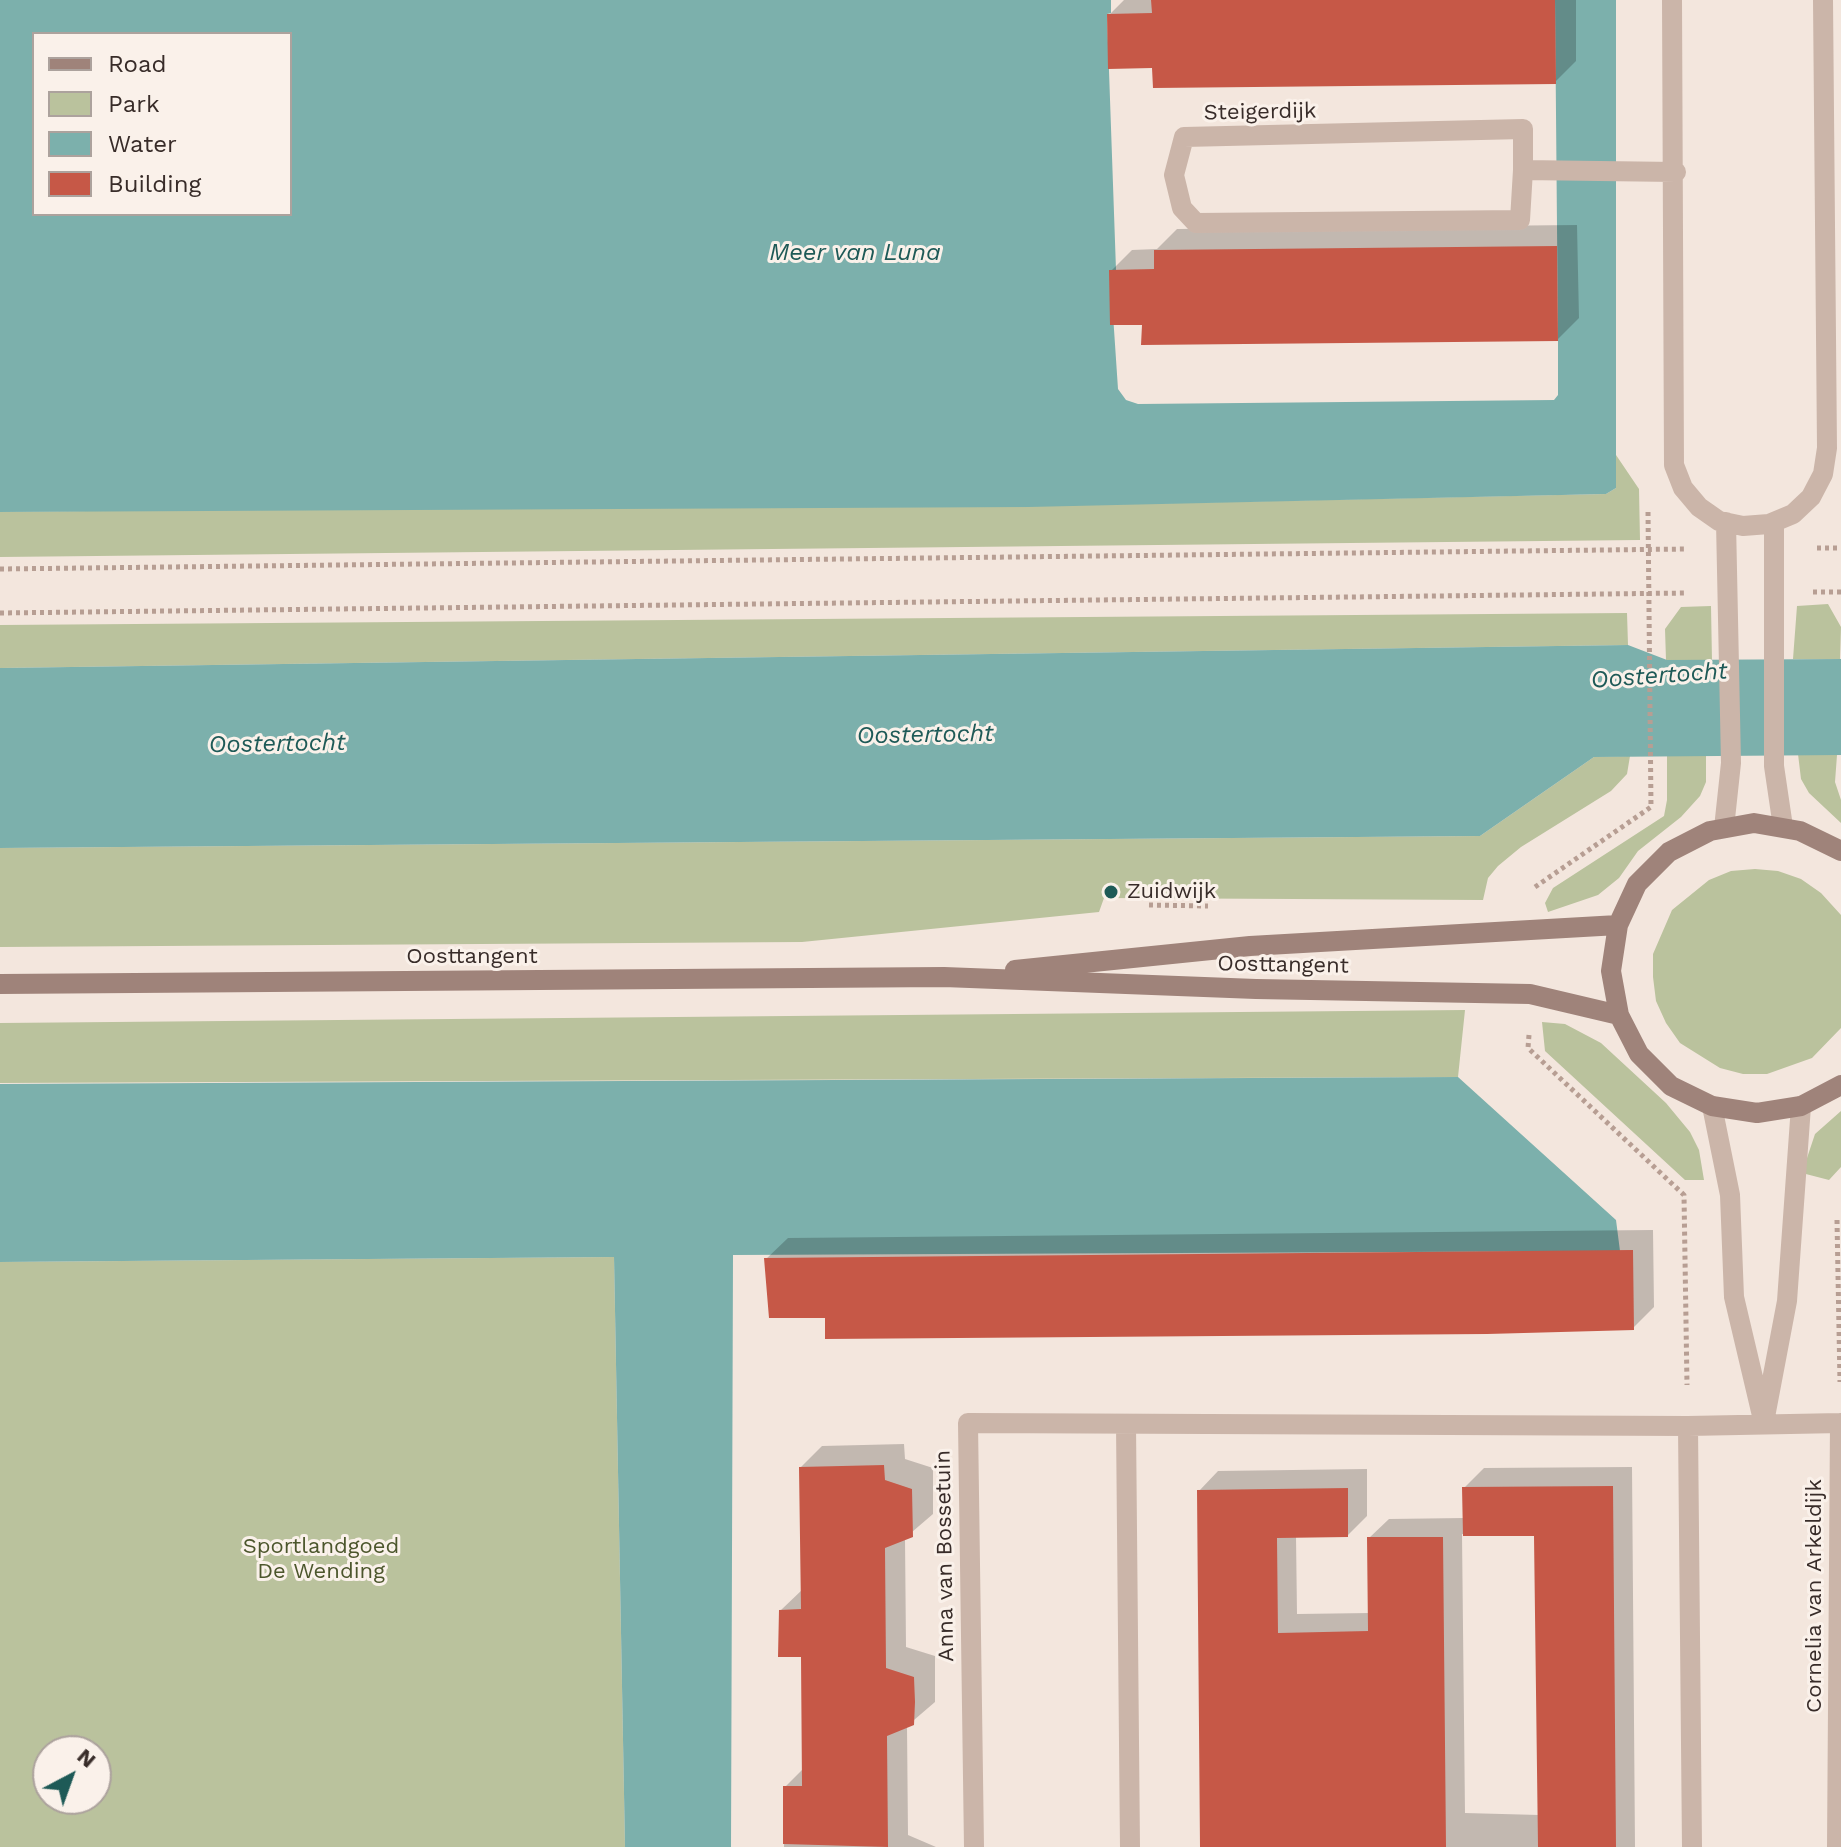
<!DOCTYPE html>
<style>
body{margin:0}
#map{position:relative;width:1841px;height:1847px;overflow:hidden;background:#f3e6dd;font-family:"Work Sans",sans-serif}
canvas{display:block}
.legend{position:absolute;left:32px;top:32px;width:260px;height:184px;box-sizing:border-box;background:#faf1ea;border:2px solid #aca29d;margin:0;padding:10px 14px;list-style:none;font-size:24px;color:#382c29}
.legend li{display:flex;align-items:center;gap:16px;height:40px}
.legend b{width:40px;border:2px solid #aca29d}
.north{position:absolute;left:32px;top:1735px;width:80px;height:80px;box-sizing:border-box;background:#faf1ea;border:2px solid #aca29d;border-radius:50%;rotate:41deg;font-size:22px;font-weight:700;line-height:32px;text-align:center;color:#382c29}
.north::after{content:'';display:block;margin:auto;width:28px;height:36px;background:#1e5a57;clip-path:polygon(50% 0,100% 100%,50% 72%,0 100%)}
</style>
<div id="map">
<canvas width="1841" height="1847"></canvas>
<ul class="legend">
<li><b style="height:10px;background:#9f837a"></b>Road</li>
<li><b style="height:22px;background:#bac29d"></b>Park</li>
<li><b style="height:22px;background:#7cb0ac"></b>Water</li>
<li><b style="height:22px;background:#c65847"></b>Building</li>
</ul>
<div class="north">N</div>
</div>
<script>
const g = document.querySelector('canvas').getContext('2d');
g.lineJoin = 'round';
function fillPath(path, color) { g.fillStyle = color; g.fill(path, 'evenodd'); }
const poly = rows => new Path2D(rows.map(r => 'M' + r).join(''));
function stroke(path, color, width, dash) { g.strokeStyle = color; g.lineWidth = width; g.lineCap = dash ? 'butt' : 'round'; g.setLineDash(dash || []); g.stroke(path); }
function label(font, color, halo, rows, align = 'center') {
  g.font = font + ' "Work Sans",sans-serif'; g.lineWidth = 6; g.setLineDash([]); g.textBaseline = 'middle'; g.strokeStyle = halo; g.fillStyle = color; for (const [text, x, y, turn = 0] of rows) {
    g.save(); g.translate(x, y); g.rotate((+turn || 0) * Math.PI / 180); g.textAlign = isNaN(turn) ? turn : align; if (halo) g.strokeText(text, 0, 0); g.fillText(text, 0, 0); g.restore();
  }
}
fillPath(poly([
 [1616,455,1639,489,1640,540,0,557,0,512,527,506,982,507,1606,494,1616,488],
 [1828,604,1841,627,1840,659,1793,659,1797,606],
 [1711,606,1712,661,1666,660,1665,629,1681,607],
 [1627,613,1628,645,0,668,0,625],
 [1798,754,1837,755,1835,782,1841,800,1841,823,1809,793,1801,779],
 [1667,755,1706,755,1706,782,1700,796,1681,817,1638,851,1619,878,1598,895,1548,912,1545,903,1553,888,1664,816,1667,800],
 [1630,756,1627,774,1611,791,1521,847,1498,866,1488,878,1483,900,1104,898,1099,912,802,942,0,947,0,848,1480,836,1594,757],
 [1755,869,1778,871,1801,879,1821,893,1841,915,1841,1028,1812,1058,1767,1074,1743,1074,1720,1068,1680,1043,1666,1023,1656,1001,1653,977,1653,954,1672,910,1709,880,1731,871],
 [1465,1010,1458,1077,0,1083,0,1023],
 [1542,1022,1565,1024,1601,1043,1666,1103,1690,1132,1699,1150,1704,1180,1685,1180,1545,1051],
 [1841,1111,1841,1167,1829,1180,1802,1173,1815,1134],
 [614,1257,625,1847,0,1847,0,1262],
 [48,1751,96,1751,96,1799,48,1799]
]), '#bac29d');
fillPath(poly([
 [0,0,1111,0,1111,13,1107,14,1116,270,1110,270,1118,389,1126,400,1138,404,1554,400,1558,395,1558,340,1555,0,1616,0,1616,488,1606,494,1028,507,0,512],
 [34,34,290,34,290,214,34,214],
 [1628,645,1667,660,1841,659,1841,755,1594,757,1480,836,0,848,0,668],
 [1458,1077,1616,1220,1620,1251,733,1255,731,1847,625,1847,614,1257,0,1262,0,1084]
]), '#7cb0ac');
fillPath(poly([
 [1124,0,1576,0,1576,61,1555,82,1154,66,1109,15],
 [1577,225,1579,318,1558,339,1144,323,1111,271,1132,250,1157,249,1177,229],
 [1653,1230,1654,1307,1633,1328,766,1259,788,1238],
 [904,1444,905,1459,933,1468,933,1514,905,1538,906,1647,935,1656,935,1702,907,1726,908,1835,936,1847,784,1847,785,1787,804,1768,803,1655,781,1610,803,1589,801,1467,822,1446],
 [1632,1467,1635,1847,1202,1847,1199,1491,1218,1471,1367,1469,1367,1516,1348,1535,1296,1536,1297,1614,1370,1613,1369,1538,1389,1519,1464,1518,1464,1488,1484,1468],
 [1462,1534,1536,1534,1539,1815,1465,1813]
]), '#0003');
fillPath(poly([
 [1151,0,1555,0,1556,84,1153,88,1152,68,1108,69,1107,14,1152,13],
 [1557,246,1558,341,1141,345,1142,325,1110,325,1109,270,1154,269,1154,250],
 [1633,1250,1634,1330,1487,1334,825,1339,825,1318,769,1318,764,1258],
 [884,1465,885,1480,912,1489,913,1537,885,1548,886,1668,914,1677,915,1702,914,1725,887,1736,888,1847,783,1844,783,1786,802,1786,801,1657,778,1657,779,1610,801,1609,799,1467],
 [1613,1486,1616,1847,1538,1847,1534,1536,1463,1536,1462,1487],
 [1348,1488,1348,1537,1277,1538,1278,1633,1368,1631,1367,1537,1443,1537,1446,1847,1200,1847,1197,1490]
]), '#c65847');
stroke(poly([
 [1817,548,1841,548],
 [0,569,1687,549],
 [1813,592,1841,592],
 [0,613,1687,593],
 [1535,887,1651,807,1648,510],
 [1149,905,1208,906],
 [1529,1035,1528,1048,1684,1195,1687,1385],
 [1837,1220,1840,1382]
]), '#b79e93', 5, [4, 4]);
stroke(poly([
 [1672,0,1674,465,1683,488,1699,507,1719,521,1743,526,1769,524,1793,514,1811,497,1823,474,1827,448,1823,0],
 [1523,170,1520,220,1196,223,1182,208,1174,175,1184,137,1523,129,1523,170,1676,172],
 [1774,522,1774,766,1783,827],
 [1724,828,1731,763,1726,522],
 [1712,1106,1730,1195,1734,1297,1764,1424],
 [1765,1417,1787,1301,1801,1106],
 [1126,1424,1130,1847],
 [1688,1426,1692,1847],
 [974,1847,968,1423,1688,1426,1841,1423],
 [1837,1847,1840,1423]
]), '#cbb5a9', 20);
stroke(poly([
 [1841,851,1800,831,1754,823,1710,831,1669,852,1637,884,1618,925,1611,971,1619,1015,1639,1054,1671,1086,1712,1106,1757,1113,1801,1106,1841,1085],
 [1015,970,1250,946,1618,925],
 [0,984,944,977,1256,989,1530,994,1619,1015]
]), '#9f837a', 20);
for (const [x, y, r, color] of [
 [1111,892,8,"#1e5a57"]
]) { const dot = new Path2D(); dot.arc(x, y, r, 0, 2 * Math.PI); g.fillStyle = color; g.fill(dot); stroke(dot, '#faf1ea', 3); }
label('22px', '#382c29', '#faf1ea', [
 ["Steigerdijk",1260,112,-1],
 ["Oosttangent",472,957],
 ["Oosttangent",1283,965,1],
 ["Anna van Bossetuin",945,1556,-91],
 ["Cornelia van Arkeldijk",1815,1596,-90]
]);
label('22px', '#382c29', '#faf1ea', [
 ["Zuidwijk",1127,892]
], 'left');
label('22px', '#4c562c', '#faf1ea', [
 ["Sportlandgoed",321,1547],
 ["De Wending",321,1572]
]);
label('italic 24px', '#1e5a57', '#faf1ea', [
 ["Meer van Luna",855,253],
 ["Oostertocht",1659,676,-4],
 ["Oostertocht",925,735,-1],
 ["Oostertocht",277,744,-1]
]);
</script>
